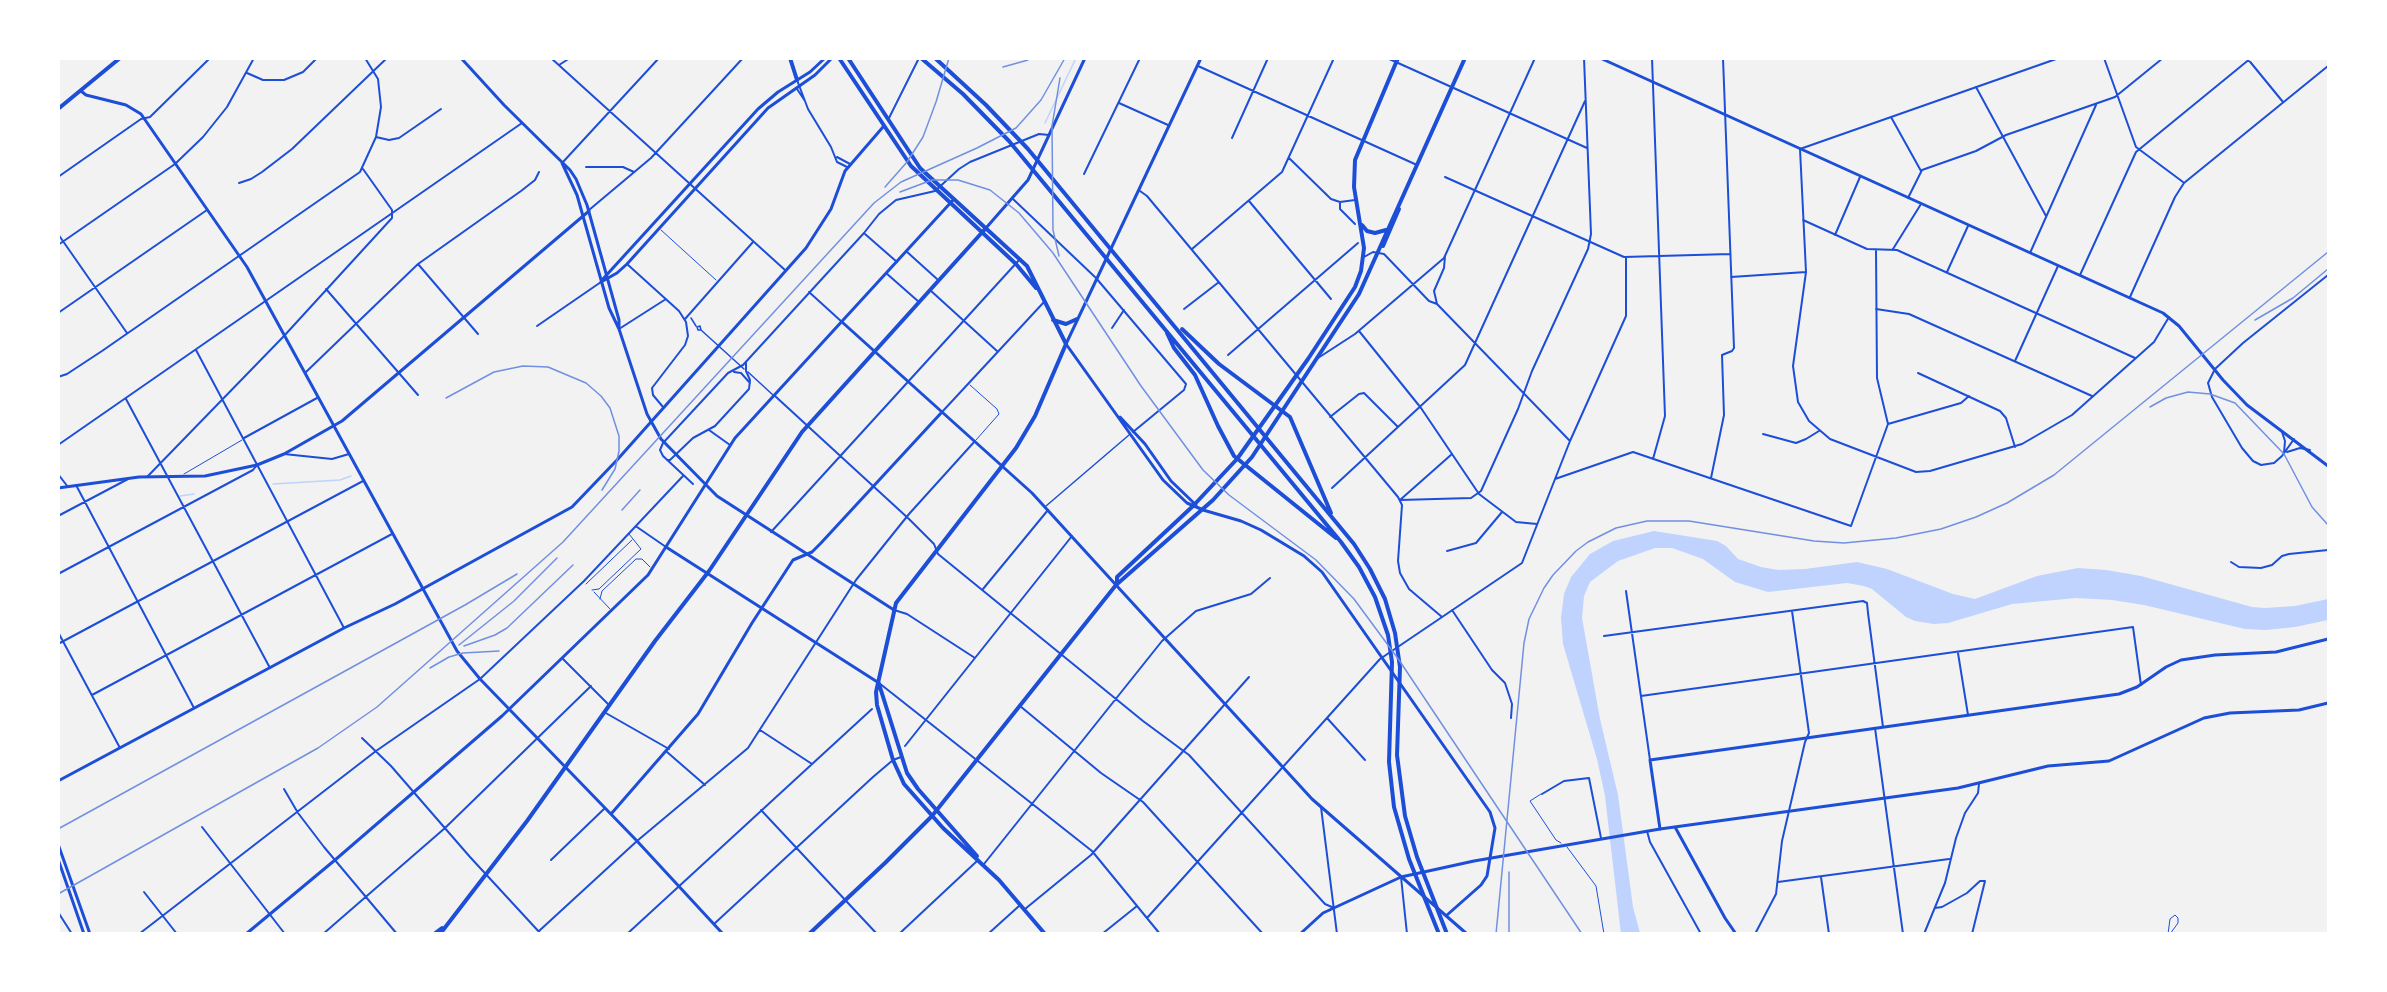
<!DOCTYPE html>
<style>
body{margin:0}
#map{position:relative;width:2387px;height:992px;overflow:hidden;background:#f2f2f2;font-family:"PT Sans",sans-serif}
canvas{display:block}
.frame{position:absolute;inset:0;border:60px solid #fff;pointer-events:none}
</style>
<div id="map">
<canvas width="2387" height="992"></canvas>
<div class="frame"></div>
</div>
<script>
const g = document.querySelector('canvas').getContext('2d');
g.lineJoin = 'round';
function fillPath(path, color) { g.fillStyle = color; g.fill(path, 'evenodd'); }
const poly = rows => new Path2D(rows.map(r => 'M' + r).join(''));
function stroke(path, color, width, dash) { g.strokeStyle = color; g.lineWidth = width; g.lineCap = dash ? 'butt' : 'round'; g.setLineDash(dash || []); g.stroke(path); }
fillPath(poly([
 [1654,531,1717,541,1726,546,1738,559,1761,567,1778,570,1805,569,1857,562,1887,569,1953,594,1975,599,2037,576,2078,568,2106,570,2141,576,2252,607,2265,608,2295,606,2328,599,2328,620,2295,627,2266,630,2245,629,2144,605,2112,600,2076,598,2012,604,1948,623,1934,624,1915,621,1906,617,1872,589,1864,586,1847,583,1768,592,1735,582,1703,559,1672,548,1655,548,1618,561,1590,582,1584,596,1582,618,1600,719,1618,795,1633,907,1640,933,1621,934,1605,796,1597,759,1563,644,1561,618,1564,594,1571,577,1590,554,1613,541]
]), '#bfd3fe');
stroke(poly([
 [1045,123,1076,58],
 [273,484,340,480,351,476],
 [180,496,194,494]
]), '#bfd3fe', 1.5);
stroke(poly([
 [661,230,716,280],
 [970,385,997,409,999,414,976,440],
 [184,474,242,440],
 [586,584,632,540],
 [592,590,599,589,641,549,629,534],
 [594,592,610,609],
 [600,599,602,591,636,559,642,559,650,567],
 [1541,794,1530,801,1556,840,1561,843],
 [1567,847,1596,886,1604,934],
 [2168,934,2170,919,2175,915,2178,918,2178,923,2170,934]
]), '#1d4ed8', 1);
stroke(poly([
 [691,318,696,326],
 [700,326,701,330,698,330,697,327,700,326],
 [701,330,744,369],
 [748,372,773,395],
 [1046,506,1129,435]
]), '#1d4ed8', 1.5);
stroke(poly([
 [551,58,785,270],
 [1387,58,1587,148],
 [1652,58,1665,416,1653,459],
 [2059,58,1800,149,1806,272,1793,366,1798,402,1809,421,1830,439,1916,472,1930,471,2022,444,2072,415,2154,342,2169,317],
 [2104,58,2136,147,2183,182],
 [2247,58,2283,102],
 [559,65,570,58],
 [1198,66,1417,165],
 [247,73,263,80,284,80,303,72,317,58],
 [797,80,808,109,831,147,837,162,847,167],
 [1976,87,2046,216],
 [797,89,805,101],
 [1119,103,1168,125],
 [1891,117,1921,171],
 [889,118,919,58],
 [376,137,389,140,399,138,441,109],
 [1232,138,1268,58],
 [837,157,850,164],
 [1289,158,1331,199,1340,202,1355,200],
 [563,162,659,58],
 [586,167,623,167,634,172],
 [1084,174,1140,58],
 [58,177,141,119,150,117,210,58],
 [1445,177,1624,257,1730,254],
 [239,183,251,179,262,172,292,149,387,58],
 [1140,191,1147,196,1398,497,1402,505,1398,561,1400,573,1409,589,1442,617],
 [1908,198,1922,170,1976,151,2006,135,2115,97,2163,58],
 [1013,199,1096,278,1186,384,1184,390,1133,432],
 [1249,201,1331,299],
 [1340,202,1340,209,1355,224],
 [589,210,651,158,743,58],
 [1803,220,1867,249,1897,250,2135,358],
 [58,234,127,333],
 [865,234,897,262],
 [1835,235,1860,177],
 [58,245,175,164,203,137,227,107,254,58],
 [1192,249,1282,172,1334,58],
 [1893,249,1921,204],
 [906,251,937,279],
 [2030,253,2096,105],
 [1364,257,1373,252,1384,254,1429,301,1437,304,1570,441],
 [418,264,478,334],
 [627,264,679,311,686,322,688,336,685,345,652,388,653,395,663,407],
 [1947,272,1968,226],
 [886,273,919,302],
 [2080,275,2136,152,2251,58],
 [1731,277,1806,272],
 [326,289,418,395],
 [930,290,997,351],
 [809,292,842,322],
 [2130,297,2175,197,2184,183,2328,66],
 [1437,304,1434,291,1444,268,1445,256],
 [1184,309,1219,282],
 [1876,309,1909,314,2092,396],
 [58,313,207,210],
 [685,319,753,242],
 [537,326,601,282],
 [1112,328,1124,310],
 [619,329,666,299],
 [1359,331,1421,408,1479,494,1516,522,1537,524],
 [196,350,344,628],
 [1228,355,1358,243],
 [1318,358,1355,334,1444,258,1535,58],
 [2015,361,2058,266],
 [306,372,418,264,521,191,535,180,539,172],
 [734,372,741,373,750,383],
 [1918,373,2000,411,2006,418,2015,447],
 [58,377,67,374,102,351,360,172,376,137,381,107,378,79,365,58],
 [775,396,909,519,934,544,938,554,1143,721,1189,755,1325,904,1334,908],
 [126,399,270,668],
 [942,412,1044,302],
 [1330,417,1359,394,1364,393,1398,427],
 [1888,424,1961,403,1969,396],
 [709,430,730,445],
 [2282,432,2285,441,2284,453],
 [1763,434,1796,443,1806,439,1819,431],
 [244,438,317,398],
 [2294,439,2282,456,2274,463,2261,465,2253,461,2242,448,2212,397,2208,383,2215,369,2243,343,2328,275],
 [58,445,522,123],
 [2287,452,2300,448,2310,450],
 [284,454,332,459,349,454],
 [667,460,670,460,693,438,715,426,749,389,750,380,746,371,746,363],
 [58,474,68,487],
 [147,477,284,336,392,218,392,210,363,169],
 [1711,478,1724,415,1722,355,1732,351,1734,348,1723,58],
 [1555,479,1633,452,1851,526,1888,424,1877,378,1876,250],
 [693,484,663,456,660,450,663,443,728,373,743,365,864,233,879,214,896,200,935,191,959,169,970,162,1039,134,1049,135],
 [76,485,194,708],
 [1332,488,1465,365,1585,101],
 [1400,500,1471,498,1481,491,1518,409,1532,371,1588,249,1591,234,1584,58],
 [1400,500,1452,454],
 [58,516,128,479],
 [637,527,666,547],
 [771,532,1020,259],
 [1447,551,1476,543,1502,512],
 [2231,562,2239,567,2261,568,2272,565,2282,556,2289,554,2328,550],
 [58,574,253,470,257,465],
 [983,589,1048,510],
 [1626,591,1650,760],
 [894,610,907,614,975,658],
 [1452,610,1492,670,1505,683,1512,704,1511,718],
 [58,632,120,748],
 [1604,636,1863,601,1867,603,1868,613,1883,727],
 [58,644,363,481],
 [1958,653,1968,715],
 [562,658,609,705],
 [879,683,1092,851,1160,934],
 [92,695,392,534],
 [1641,696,2133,627,2141,685],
 [1020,706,1101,773,1143,802,1263,934],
 [604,712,669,749],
 [1327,718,1365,760],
 [1875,728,1903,934],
 [760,730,812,764],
 [362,738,391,766,470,857,541,934],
 [905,746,1072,536],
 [667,752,705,785],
 [284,789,298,813,324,847,397,934],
 [1542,794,1564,781,1589,778,1601,838],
 [1321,807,1337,934],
 [761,810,877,934],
 [202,827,285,934],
 [1647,831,1650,842,1701,934],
 [551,860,605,808],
 [984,864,1162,641,1196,611,1251,594,1270,578],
 [1401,877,1407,934],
 [1821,877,1829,934],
 [1778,882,1949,859],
 [144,892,177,934],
 [1935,908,1942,907,1967,893,1980,881,1985,881,1972,934],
 [1025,909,1091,855,1249,677],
 [58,912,72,934],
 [1147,918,1380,659,1522,563,1570,441,1626,316,1626,258],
 [714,924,873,777,893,760,901,757],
 [539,931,637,841,748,748,856,580,909,514,975,441],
 [139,934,376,751,480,679,584,581,683,476],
 [323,934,445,828,591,686],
 [627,934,872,709],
 [899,934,977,861],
 [988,934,1019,906],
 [1102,934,1137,906],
 [1755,934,1776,894,1782,841,1805,742,1809,733,1792,611],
 [1924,934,1945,883,1956,838,1965,813,1978,793,1979,784]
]), '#1d4ed8', 2);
stroke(poly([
 [1600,58,2163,313,2179,326,2223,380,2247,405,2328,466],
 [81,91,86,95,126,105,141,114,247,267,457,651,480,679,637,841,723,934],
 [986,228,1028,180,1085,58],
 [842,322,1032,493,1116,585],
 [1066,344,1201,58],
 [58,488,139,477,205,476,257,465,284,454,342,421,589,211],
 [1203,510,1241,521,1261,530,1304,556,1322,572,1490,812,1495,828,1487,876,1481,885,1447,915],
 [666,547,879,683],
 [58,781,344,628,395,604,572,507,617,460,806,248,831,209,845,171,883,127],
 [611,814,698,714,752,623,793,560,812,552,821,543,942,412],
 [1675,827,1725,918,1736,934],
 [1660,829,1958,788,2048,766,2109,761,2204,718,2230,713,2299,710,2328,703],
 [246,934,335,860,502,716,648,575,735,438,954,199],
 [1300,934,1323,913,1401,877]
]), '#1d4ed8', 3);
stroke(poly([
 [461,58,504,105,570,170,576,179,587,205,619,320,619,328],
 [562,163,577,195,609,308,619,329,647,414,661,439,717,496,894,610],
 [602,280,758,109,778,92,810,72,825,58],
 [601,282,617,273,627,264,768,108,815,75,832,58],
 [1066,344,1163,480,1187,503,1201,509],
 [1120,417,1145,444,1171,481,1196,505],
 [1116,585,1312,799,1467,934],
 [58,844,90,934],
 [58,859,84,934],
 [1401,877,1474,861,1660,829,1650,760,2119,694,2137,687,2166,667,2181,660,2215,655,2276,652,2328,639]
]), '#1d4ed8', 3);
stroke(poly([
 [839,58,911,166,1016,264,1036,288],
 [848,58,920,168,1027,266,1066,344,1035,416,1016,448,896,603,876,692,877,705,893,760,904,784,943,828,999,880,1045,934],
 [58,109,120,58],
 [1362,225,1367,231,1375,233,1386,230],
 [1383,246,1399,209],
 [1053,320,1066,324,1077,319],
 [1117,584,1117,577,1193,506,1237,459,1308,359,1355,287,1361,271,1364,248,1354,187,1355,160,1398,58],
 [879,684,907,773,918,789,977,856],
 [434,934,442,928],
 [440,934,527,821,655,641,709,571,802,432,986,228],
 [809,934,885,863,932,816,1116,585,1213,500,1252,457,1359,294,1465,58]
]), '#1d4ed8', 4);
stroke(poly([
 [790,58,797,80],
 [921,58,963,94,1009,141,1163,327],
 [935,58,986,105,1028,149,1354,544,1370,569,1385,599,1395,633,1400,667,1397,755,1405,816,1417,857,1447,934],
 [1163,327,1341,542,1359,567,1375,597,1388,635,1392,662,1389,762,1394,807,1409,859,1439,934],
 [1182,329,1219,364,1290,417,1331,513],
 [1167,333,1174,348,1195,375,1218,426,1234,456,1336,538]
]), '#1d4ed8', 4);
stroke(poly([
 [1003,67,1028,60],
 [885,187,907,162,923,137,936,102,949,58],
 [900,192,932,180,958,180,990,190,1019,213,1053,253,1141,386,1203,470,1229,495,1316,560,1354,599,1399,660,1582,934],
 [1059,256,1053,230,1052,126,1060,78],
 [2255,320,2293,298,2328,269],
 [446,398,494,372,523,366,548,367,586,383,601,396,610,408,619,436,619,451,615,469,602,490],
 [2150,407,2166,398,2188,392,2210,394,2235,403,2284,454,2312,507,2328,525],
 [622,510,640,490],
 [459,645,514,601,557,558],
 [464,646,495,635,507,628,573,565],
 [430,668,449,657,463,653,499,651],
 [58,829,465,605,517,574],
 [1509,872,1509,934],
 [58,894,318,748,377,707,563,542,874,203,901,182,977,148,1016,128,1041,100,1065,58],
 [1496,934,1524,643,1529,619,1544,588,1553,575,1576,551,1588,542,1616,528,1647,521,1689,521,1814,541,1844,543,1896,538,1941,529,1976,517,2007,503,2054,475,2328,252]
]), '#7290e2', 1.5);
</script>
